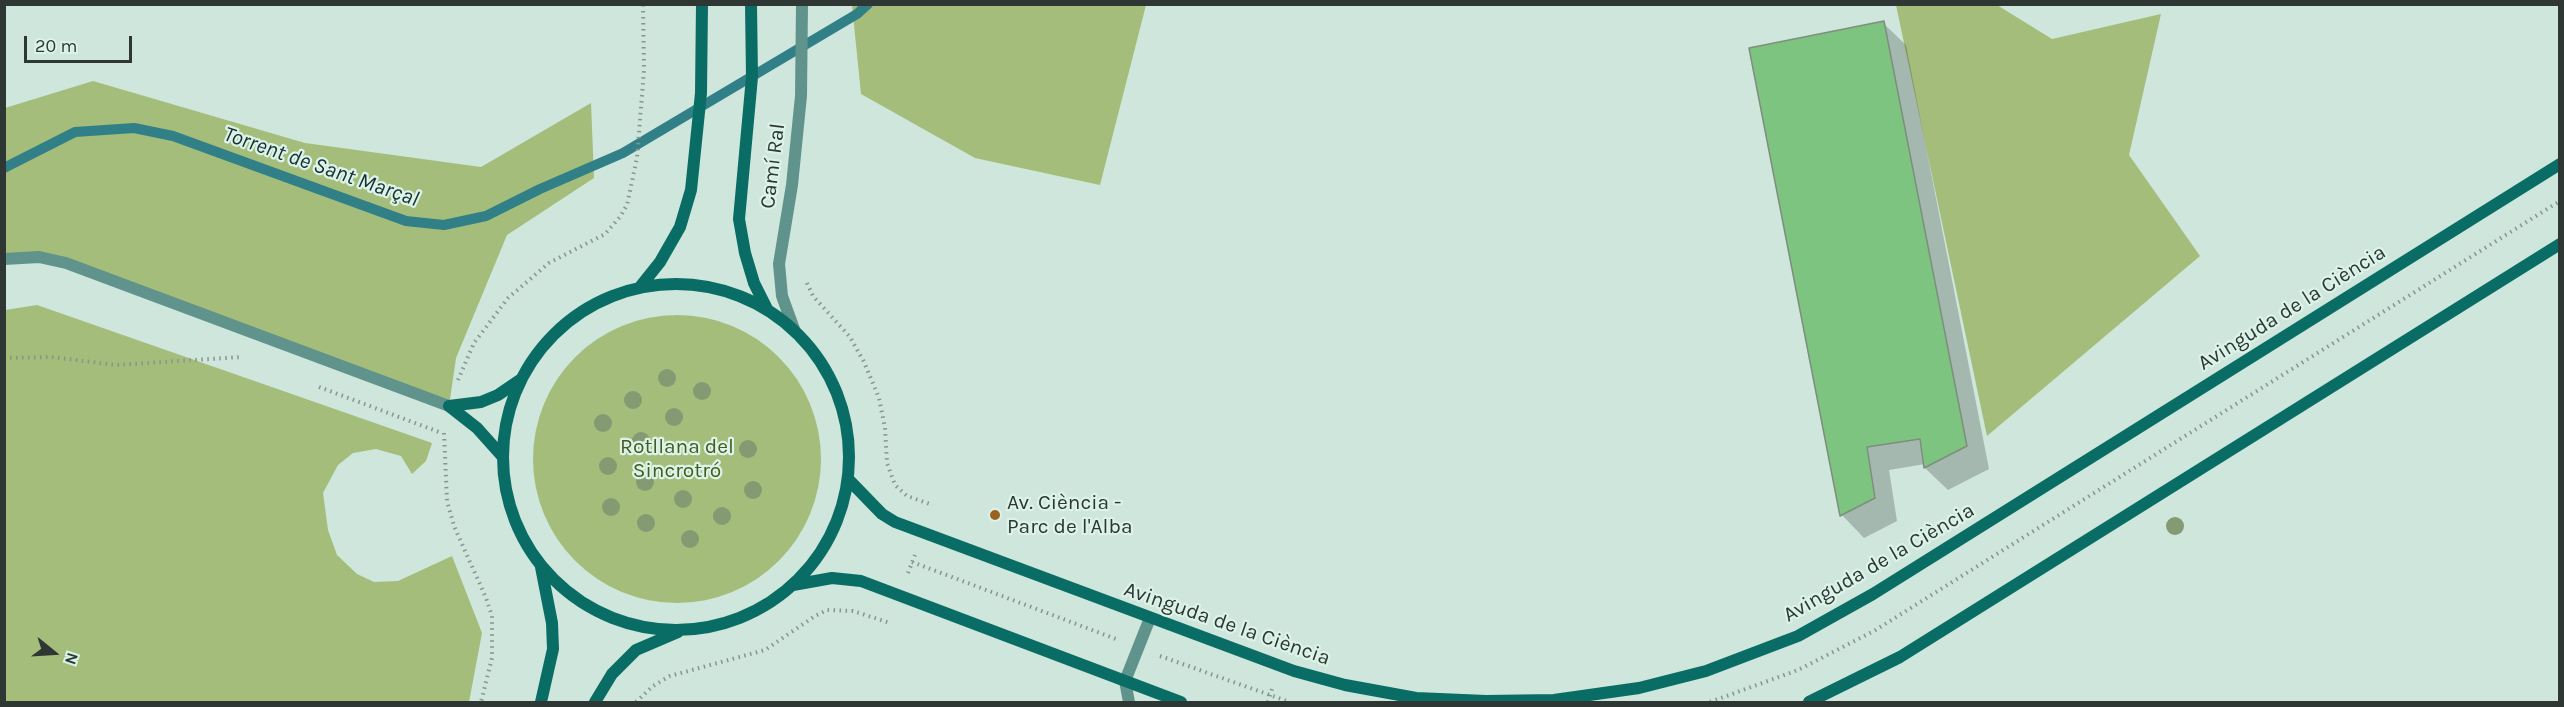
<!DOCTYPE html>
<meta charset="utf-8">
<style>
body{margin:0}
#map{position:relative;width:2564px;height:707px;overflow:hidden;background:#cee6db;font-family:Karla,sans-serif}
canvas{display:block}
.frame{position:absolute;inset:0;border:6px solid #2e3733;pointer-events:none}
.north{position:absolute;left:24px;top:623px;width:60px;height:60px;-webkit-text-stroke:4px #dbf3e8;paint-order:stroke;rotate:108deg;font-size:16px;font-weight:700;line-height:24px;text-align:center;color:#2e3733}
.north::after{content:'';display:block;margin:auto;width:21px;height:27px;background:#2e3733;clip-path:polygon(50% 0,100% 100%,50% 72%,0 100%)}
.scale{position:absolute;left:24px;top:36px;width:108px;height:27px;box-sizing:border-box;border:3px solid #2e3733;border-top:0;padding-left:8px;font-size:18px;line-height:21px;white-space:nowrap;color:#2e3733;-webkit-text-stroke:4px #dbf3e8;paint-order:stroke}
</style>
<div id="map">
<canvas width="2564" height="707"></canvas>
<div class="frame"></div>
<div class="north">N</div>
<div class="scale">20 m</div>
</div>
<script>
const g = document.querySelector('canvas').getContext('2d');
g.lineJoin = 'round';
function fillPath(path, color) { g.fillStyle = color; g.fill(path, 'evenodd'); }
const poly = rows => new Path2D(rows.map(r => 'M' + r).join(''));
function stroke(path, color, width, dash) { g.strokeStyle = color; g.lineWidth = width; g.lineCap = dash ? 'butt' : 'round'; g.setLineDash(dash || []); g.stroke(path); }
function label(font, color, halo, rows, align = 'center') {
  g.font = font + ' Karla,sans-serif'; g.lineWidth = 4.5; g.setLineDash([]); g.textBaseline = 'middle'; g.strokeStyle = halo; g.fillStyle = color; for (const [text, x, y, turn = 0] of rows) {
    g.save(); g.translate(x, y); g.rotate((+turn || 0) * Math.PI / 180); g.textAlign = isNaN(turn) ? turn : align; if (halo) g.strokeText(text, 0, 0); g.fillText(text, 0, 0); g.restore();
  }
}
fillPath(poly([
 [852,5,1146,5,1100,185,975,158,861,94],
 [1896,5,1997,5,2052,39,2161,14,2129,155,2200,256,1987,436],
 [93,81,305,143,481,167,591,103,594,178,507,235,456,358,449,406,66,263,5,259,5,108],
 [37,305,432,443,426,461,412,474,401,456,376,449,353,453,338,465,323,493,328,530,337,555,357,574,374,582,398,581,452,556,482,633,469,702,5,702,5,310],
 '533 459a144 144 0 1 1 288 0a144 144 0 1 1-288 0Z'
]), '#a4bd7a');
fillPath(poly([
 [1883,23,1906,45,1989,469,1948,490,1925,468,1925,464,1889,470,1897,521,1864,538,1842,515,1751,49]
]), '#0003');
stroke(poly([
 [4,168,75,132,134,128,173,136,406,221,444,225,486,216,540,189,623,153,857,14,868,4]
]), '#318088', 10);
const building = poly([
 [1884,21,1967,446,1924,468,1920,439,1867,447,1875,498,1840,516,1749,48,1884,21]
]);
fillPath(building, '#7cc480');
stroke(building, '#7e8e7e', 1.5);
stroke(poly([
 [807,283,813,296,850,337,864,362,879,398,885,428,887,463,895,485,907,496,933,505],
 [4,358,51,357,116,365,241,357],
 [458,380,474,343,508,298,549,263,605,234,620,217,627,205,637,158,644,70,643,4],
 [319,387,439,432],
 [444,433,447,501,454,526,486,598,492,616,492,658,481,702],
 [912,562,1116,639],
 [908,573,915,555],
 [1160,656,1290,702],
 [636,702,653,686,670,676,765,650,815,616,827,610,853,611,890,623],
 [1268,702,1272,689],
 [1710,702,1798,670,1874,631,2560,201]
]), '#85968f', 4, [1.5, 4.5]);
stroke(poly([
 [4,259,39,257,66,263,449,406],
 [794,329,782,296,779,264,792,185,801,96,802,4],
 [1129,702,1125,681,1150,618]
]), '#61938d', 12);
stroke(poly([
 [751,4,752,77,739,219,745,253,754,283,767,309],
 '503 457a173 173 0 1 1 346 0a173 173 0 1 1-346 0Z',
 [640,287,660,262,680,227,691,190,701,93,702,4],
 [449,406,481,402,498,395,520,380],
 [449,406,477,428,503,457],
 [848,479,882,514,895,522,1294,671,1345,685,1416,698,1486,701,1554,700,1639,688,1706,671,1798,636,1873,594,2560,164],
 [793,585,832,578,861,581,1181,702],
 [541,702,553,649,552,623,541,567],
 [595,702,612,674,636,650,678,632],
 [1809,702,1900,657,2560,244]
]), '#096d66', 12);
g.fillStyle = '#849a72';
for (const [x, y] of [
 [667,378],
 [702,391],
 [633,400],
 [674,417],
 [603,423],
 [641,441],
 [748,449],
 [608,466],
 [645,482],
 [753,490],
 [683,499],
 [611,507],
 [722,516],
 [646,523],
 [2175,526],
 [690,539]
]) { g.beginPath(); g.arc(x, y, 9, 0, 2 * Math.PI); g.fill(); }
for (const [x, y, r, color] of [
 [995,515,6,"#9c6221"]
]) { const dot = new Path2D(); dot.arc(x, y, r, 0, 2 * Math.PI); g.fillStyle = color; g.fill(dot); stroke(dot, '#dbf3e8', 2); }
label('21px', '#2e3733', '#dbf3e8', [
 ["Camí Ral",773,166,-83],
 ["Avinguda de la Ciència",2292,308,-32],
 ["Avinguda de la Ciència",1879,563,-30],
 ["Avinguda de la Ciència",1227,624,19]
]);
label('21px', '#475b1d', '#dbf3e8', [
 ["Rotllana del",677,447],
 ["Sincrotró",677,471]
]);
label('21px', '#2e3733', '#dbf3e8', [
 ["Av. Ciència -",1007,503],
 ["Parc de l'Alba",1007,527]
], 'left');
label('italic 22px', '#172f32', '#dbf3e8', [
 ["Torrent de Sant Marçal",321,167,19]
]);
</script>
